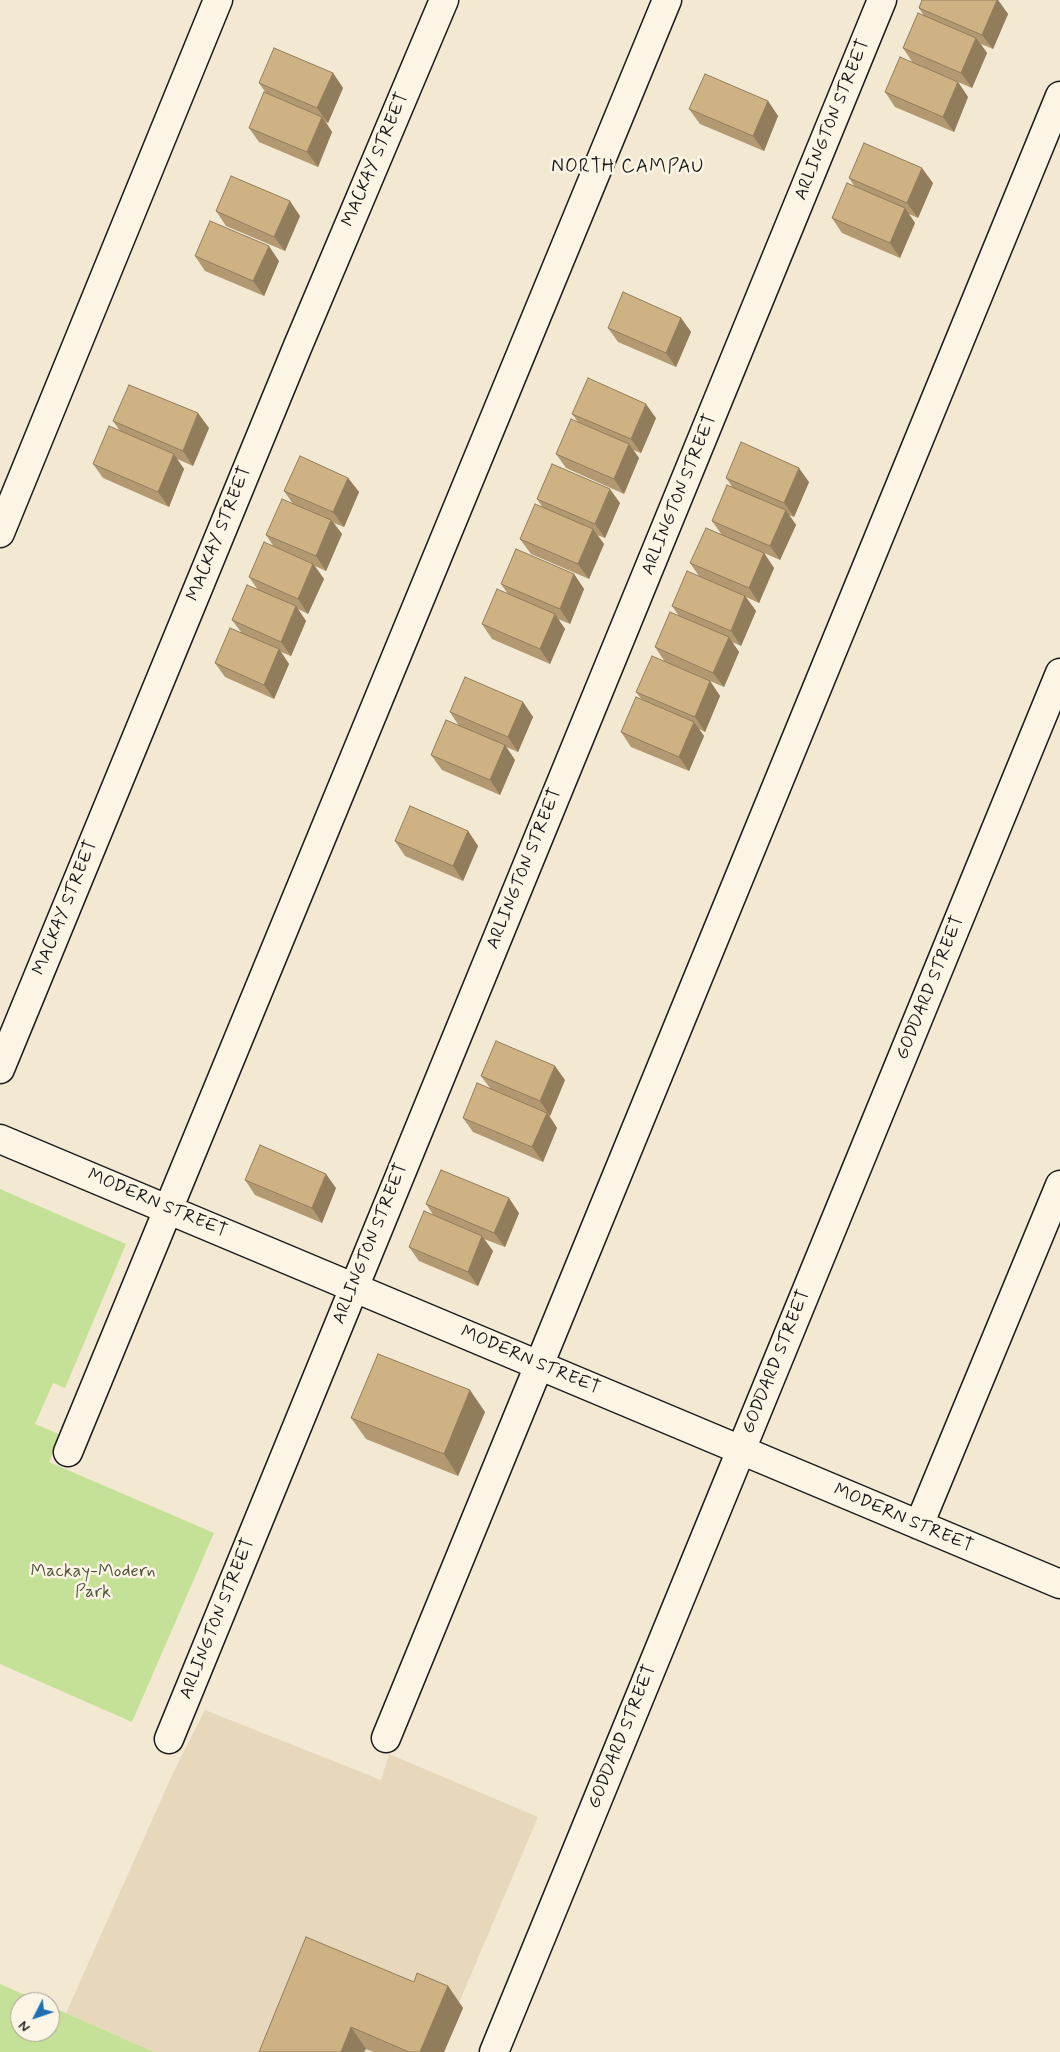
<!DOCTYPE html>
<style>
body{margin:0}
#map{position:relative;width:1060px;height:2052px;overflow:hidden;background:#f3e8d2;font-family:Mynerve,sans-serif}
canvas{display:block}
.north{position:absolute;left:10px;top:1992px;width:50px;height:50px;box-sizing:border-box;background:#fcf5e5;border:1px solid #a29e95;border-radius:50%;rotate:229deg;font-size:14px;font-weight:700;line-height:20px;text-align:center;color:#1c1c1c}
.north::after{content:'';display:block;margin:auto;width:18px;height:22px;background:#1f6fb2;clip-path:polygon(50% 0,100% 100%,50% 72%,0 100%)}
</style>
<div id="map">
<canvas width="1060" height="2052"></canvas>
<div class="north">N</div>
</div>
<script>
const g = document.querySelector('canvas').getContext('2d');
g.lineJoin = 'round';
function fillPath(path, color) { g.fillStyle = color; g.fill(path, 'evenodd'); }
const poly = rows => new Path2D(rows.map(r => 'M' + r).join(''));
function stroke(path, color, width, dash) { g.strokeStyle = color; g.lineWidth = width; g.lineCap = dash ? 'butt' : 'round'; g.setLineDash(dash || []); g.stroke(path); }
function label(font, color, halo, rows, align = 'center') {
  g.font = font + ' Mynerve,sans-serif'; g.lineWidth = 5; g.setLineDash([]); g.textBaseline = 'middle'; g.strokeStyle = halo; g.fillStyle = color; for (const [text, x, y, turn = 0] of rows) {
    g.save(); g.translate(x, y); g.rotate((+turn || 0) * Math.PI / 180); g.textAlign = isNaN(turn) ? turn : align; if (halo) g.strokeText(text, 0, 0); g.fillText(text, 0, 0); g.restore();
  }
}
fillPath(poly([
 [205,1710,381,1780,389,1754,538,1817,438,2052,154,2052,66,2013,174,1771]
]), '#e8d8bb');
fillPath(poly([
 [0,1189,126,1244,65,1388,53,1383,35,1424,61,1435,49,1462,214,1533,132,1722,0,1664],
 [0,1984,41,2002,20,2002,20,2032,50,2032,50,2006,154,2052,0,2052]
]), '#c5e097');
const minor = poly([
 [0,533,218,0],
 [0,1069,297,348,444,0],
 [0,1139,1060,1584],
 [68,1452,667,0],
 [919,1525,1060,1185],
 [386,1738,1060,96],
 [169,1739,882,0],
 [494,2052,1060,673]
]);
stroke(minor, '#1c1c1c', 31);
stroke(minor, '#fcf5e5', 28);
fillPath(poly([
 [922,0,998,0,1008,14,993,49,981,44,987,53,972,88,913,63,903,48,924,16,919,8],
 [333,73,343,88,328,123,326,122,332,132,318,167,259,142,249,128,266,93,259,83],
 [958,82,968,97,954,132,895,107,885,92],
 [768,101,778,116,764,151,700,124,689,109],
 [849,178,933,183,918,218,909,214,915,223,900,258,842,233,832,218,855,187],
 [216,211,300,216,285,251,226,226],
 [195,256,279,261,264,296,205,271],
 [681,318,691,332,676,367,618,342,608,328],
 [572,414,656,418,641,453,633,450,639,458,624,494,566,468,556,454,578,422],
 [113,421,209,428,193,466,177,459,184,469,169,507,103,478,93,464,120,431],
 [348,478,359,492,344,527,334,523,342,534,326,571,315,566,324,579,308,614,298,609,306,621,291,656,281,652,289,664,274,699,225,677,215,663,241,632,232,620,258,590,249,577,274,547,266,535,293,504,284,491],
 [726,478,809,482,794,517,789,515,796,525,780,560,764,553,774,568,759,603,746,597,756,611,741,646,732,642,739,652,724,687,710,681,720,696,705,732,699,729,704,736,689,771,631,747,621,732,642,700,636,692,665,662,655,647,679,616,672,606,699,576,690,563,722,535,712,521,733,488],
 [537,499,620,503,605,538,597,535,604,544,589,579,531,554,520,539,543,508],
 [574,574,584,589,570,624,558,619,565,629,550,664,492,639,482,624,508,594,501,584],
 [523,702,533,717,518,752,506,747,515,760,500,795,442,770,431,755,459,726,450,712],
 [468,831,478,846,463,881,405,856,395,841],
 [481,1076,565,1080,550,1116,549,1115,557,1128,543,1162,473,1132,463,1118,490,1088],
 [245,1180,336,1188,322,1223,255,1195],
 [426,1204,519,1213,505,1247,484,1239,493,1251,478,1286,419,1261,409,1247,434,1216],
 [485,1412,458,1476,366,1439,351,1418],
 [414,1982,448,1986,463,2008,444,2052,374,2052,366,2049,259,2052]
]), '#b29972');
fillPath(poly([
 [997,0,998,0,1008,14,993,49,982,35],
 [976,38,987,53,972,88,961,73],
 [333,73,343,88,328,123,317,108],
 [958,82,968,97,954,132,943,117],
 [768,101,778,116,764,151,753,136],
 [322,117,332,132,318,167,307,152],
 [922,168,933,183,918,218,907,203],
 [290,201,300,216,285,251,274,237],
 [905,208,915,223,900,258,890,243],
 [269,246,279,261,264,296,253,281],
 [681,318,691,332,676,367,666,353],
 [646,404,656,418,641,453,631,439],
 [198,413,209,428,193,466,183,451],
 [629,444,639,458,624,494,614,479],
 [174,454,184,469,169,507,158,492],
 [799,468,809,482,794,517,784,503],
 [348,478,359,492,344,527,333,512],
 [610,489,620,503,605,538,595,524],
 [786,510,796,525,780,560,770,546],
 [331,520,342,534,326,571,316,556],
 [593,529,604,544,589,579,578,564],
 [764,553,774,568,759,603,749,588],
 [313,564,324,579,308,614,298,599],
 [574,574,584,589,570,624,560,609],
 [745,596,756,611,741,646,731,631],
 [296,606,306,621,291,656,281,642],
 [555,614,565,629,550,664,540,649],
 [729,637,739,652,724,687,713,673],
 [279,649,289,664,274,699,264,685],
 [710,681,720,696,705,732,695,717],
 [523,702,533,717,518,752,508,737],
 [694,722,704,736,689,771,679,757],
 [505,745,515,760,500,795,490,780],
 [468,831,478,846,463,881,453,866],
 [555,1066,565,1080,550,1116,540,1101],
 [547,1113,557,1128,543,1162,532,1147],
 [326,1174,336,1188,322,1223,312,1208],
 [509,1198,519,1213,505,1247,494,1233],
 [482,1236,493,1251,478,1286,468,1272],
 [470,1390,485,1412,458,1476,444,1454],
 [448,1986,463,2008,444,2052,420,2052],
 [351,2027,366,2049,364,2052,341,2052]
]), '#917d5c');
const building = poly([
 [922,0,997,0,982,35,919,8,922,0],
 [918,13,976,38,961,73,903,48,918,13],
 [274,48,333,73,317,108,259,83,274,48],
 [900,57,958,82,943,117,885,92,900,57],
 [705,74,768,101,753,136,689,109,705,74],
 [264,92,322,117,307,152,249,128,264,92],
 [864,143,922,168,907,203,849,178,864,143],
 [231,176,290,201,274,237,216,211,231,176],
 [847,183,905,208,890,243,832,218,847,183],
 [210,221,269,246,253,281,195,256,210,221],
 [623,292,681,318,666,353,608,328,623,292],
 [588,378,646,404,631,439,572,414,588,378],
 [129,385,198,413,183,451,113,421,129,385],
 [571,419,629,444,614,479,556,454,571,419],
 [109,426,174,454,158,492,93,464,109,426],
 [741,442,799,468,784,503,726,478,741,442],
 [300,456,348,478,333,512,284,491,300,456],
 [552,464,610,489,595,524,537,499,552,464],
 [727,485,786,510,770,546,712,521,727,485],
 [282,499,331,520,316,556,266,535,282,499],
 [535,504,593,529,578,564,520,539,535,504],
 [706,528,764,553,749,588,690,563,706,528],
 [264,542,313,564,298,599,249,577,264,542],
 [516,549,574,574,560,609,501,584,516,549],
 [687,571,745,596,731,631,672,606,687,571],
 [247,585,296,606,281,642,232,620,247,585],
 [497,589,555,614,540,649,482,624,497,589],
 [670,612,729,637,713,673,655,647,670,612],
 [230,628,279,649,264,685,215,663,230,628],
 [652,656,710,681,695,717,636,692,652,656],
 [465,677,523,702,508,737,450,712,465,677],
 [636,697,694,722,679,757,621,732,636,697],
 [446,720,505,745,490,780,431,755,446,720],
 [410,806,468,831,453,866,395,841,410,806],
 [496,1041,555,1066,540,1101,481,1076,496,1041],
 [477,1083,547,1113,532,1147,463,1118,477,1083],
 [260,1145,326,1174,312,1208,245,1180,260,1145],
 [441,1170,509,1198,494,1233,426,1204,441,1170],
 [424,1211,482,1236,468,1272,409,1247,424,1211],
 [378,1354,470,1390,444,1454,351,1418,378,1354],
 [306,1937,414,1982,417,1973,448,1986,420,2052,409,2052,351,2027,341,2052,259,2052,306,1937]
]);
fillPath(building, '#cfb284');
stroke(building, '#917d5c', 1);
label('18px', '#1c1c1c', '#fcf5e5', [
 ["ARLINGTON STREET",833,120,-68],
 ["MACKAY STREET",376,160,-67],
 ["ARLINGTON STREET",680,495,-68],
 ["MACKAY STREET",220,534,-68],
 ["ARLINGTON STREET",525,869,-68],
 ["MACKAY STREET",66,908,-68],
 ["GODDARD STREET",931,988,-68],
 ["MODERN STREET",157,1204,23],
 ["ARLINGTON STREET",371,1244,-68],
 ["MODERN STREET",530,1361,23],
 ["GODDARD STREET",777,1362,-68],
 ["MODERN STREET",903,1519,23],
 ["ARLINGTON STREET",218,1619,-68],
 ["GODDARD STREET",623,1737,-68]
]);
label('18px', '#4f5741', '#fcf5e5', [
 ["Mackay-Modern",93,1572],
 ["Park",93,1593]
]);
g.letterSpacing = '1px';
label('19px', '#1c1c1c', '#fcf5e5', [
 ["NORTH CAMPAU",628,168]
]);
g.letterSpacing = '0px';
</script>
